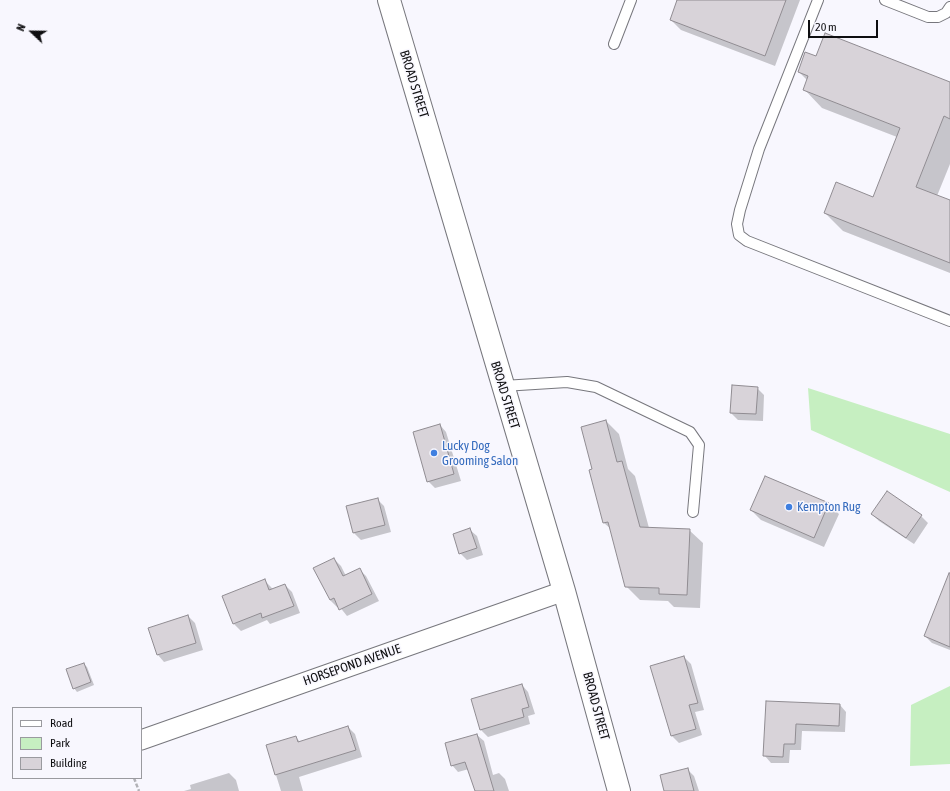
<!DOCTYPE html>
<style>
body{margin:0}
#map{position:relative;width:950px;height:791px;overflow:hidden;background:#f8f7fe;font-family:"Asap Condensed",sans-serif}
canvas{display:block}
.legend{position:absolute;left:12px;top:707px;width:130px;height:72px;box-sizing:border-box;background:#f8f7fe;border:1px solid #9a9a9f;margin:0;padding:5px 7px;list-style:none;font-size:12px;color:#0e0e10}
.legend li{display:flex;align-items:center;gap:8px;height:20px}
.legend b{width:20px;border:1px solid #9a9a9f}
.north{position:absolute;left:12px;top:12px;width:40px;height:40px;-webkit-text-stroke:3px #f8f7fe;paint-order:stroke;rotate:292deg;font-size:11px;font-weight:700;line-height:16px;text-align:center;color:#0e0e10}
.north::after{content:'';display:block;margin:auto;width:14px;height:18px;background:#0e0e10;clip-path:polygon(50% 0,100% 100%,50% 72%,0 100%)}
.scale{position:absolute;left:808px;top:20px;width:70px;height:18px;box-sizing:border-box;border:2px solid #0e0e10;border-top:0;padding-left:5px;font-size:12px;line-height:14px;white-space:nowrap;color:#0e0e10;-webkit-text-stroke:3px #f8f7fe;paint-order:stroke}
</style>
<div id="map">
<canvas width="950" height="791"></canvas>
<ul class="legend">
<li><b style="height:5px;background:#fff"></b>Road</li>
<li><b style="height:11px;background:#c6efc1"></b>Park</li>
<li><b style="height:11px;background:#d8d3d9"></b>Building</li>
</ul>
<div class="north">N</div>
<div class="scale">20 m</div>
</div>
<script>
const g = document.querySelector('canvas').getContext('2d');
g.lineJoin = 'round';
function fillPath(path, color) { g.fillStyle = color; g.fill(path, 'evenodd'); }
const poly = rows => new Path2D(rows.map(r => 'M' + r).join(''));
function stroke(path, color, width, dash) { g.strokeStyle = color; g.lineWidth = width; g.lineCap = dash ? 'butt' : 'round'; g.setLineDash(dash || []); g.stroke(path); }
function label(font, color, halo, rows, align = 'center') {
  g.font = font + ' "Asap Condensed",sans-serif'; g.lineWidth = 3; g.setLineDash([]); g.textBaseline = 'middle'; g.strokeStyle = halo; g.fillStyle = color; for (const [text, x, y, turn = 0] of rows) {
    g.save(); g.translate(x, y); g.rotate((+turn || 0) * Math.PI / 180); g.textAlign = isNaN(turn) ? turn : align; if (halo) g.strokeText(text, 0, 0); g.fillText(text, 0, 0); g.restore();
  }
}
fillPath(poly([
 [808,388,950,434,950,492,811,430],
 [950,686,950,764,910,766,911,705]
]), '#c6efc1');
fillPath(poly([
 [679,0,800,0,775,66,681,30,671,20],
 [817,57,950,83,950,164,937,196,950,201,950,273,843,231,825,213,873,198,897,137,822,108,804,89,807,80,799,72],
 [757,388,764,395,763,421,738,420,731,413],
 [606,421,619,434,628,469,635,476,649,528,689,530,703,543,700,608,674,607,668,601,640,600,626,586,611,529,604,523,593,470],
 [440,425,446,432,461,481,435,488,428,481],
 [377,499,384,506,391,532,361,540,354,533],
 [828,504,839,514,824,547,761,520,751,510],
 [872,514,921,516,928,523,914,544,879,521],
 [470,530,477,536,483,555,467,560,460,553],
 [334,559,341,566,346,576,360,570,366,576,379,601,347,616,339,606,337,607,330,600],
 [264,580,271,587,273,590,285,585,292,592,300,613,270,624,267,620,241,631,234,624],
 [950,610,950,650,932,643,925,636],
 [188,616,195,623,203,650,164,662,158,655,149,628],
 [684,657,691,664,704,710,695,712,702,735,679,743,672,736],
 [84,664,87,667,94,685,77,692,74,688],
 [522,685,528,692,535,714,528,716,530,724,488,737,481,730,472,700],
 [767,702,840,705,846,712,845,732,802,731,801,750,790,750,789,763,771,763,765,756],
 [348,727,355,734,362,757,299,777,303,791,281,791,267,746,296,737,300,742],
 [477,735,484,741,493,775,499,773,505,779,509,791,476,791,469,769,458,772,452,765,446,744],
 [687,769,694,776,699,791,665,791],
 [229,773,236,780,239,791,184,791,191,789,190,785]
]), '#0003');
const building = poly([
 [677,0,786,0,765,56,670,20,677,0],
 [825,33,950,82,950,119,944,116,916,187,950,200,950,263,824,213,836,182,873,197,900,128,803,90,808,76,798,72,805,52,816,56,825,33],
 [732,385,758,387,756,414,730,413,732,385],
 [606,420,617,462,622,461,640,527,690,529,687,595,659,594,659,588,625,587,608,522,603,523,589,470,592,469,581,427,606,420],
 [440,424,454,474,427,482,413,432,440,424],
 [765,476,829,503,814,538,750,510,765,476],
 [887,491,922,515,906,538,871,514,887,491],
 [378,498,385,525,353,533,346,506,378,498],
 [470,528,477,548,459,554,453,534,470,528],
 [334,558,343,576,360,568,372,594,339,610,334,598,330,600,313,568,334,558],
 [949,573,950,573,950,647,924,636,949,573],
 [265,579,269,590,285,584,294,606,262,618,261,613,233,624,222,596,265,579],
 [188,615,196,643,157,655,148,628,188,615],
 [684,656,698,703,689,705,696,729,671,736,650,666,684,656],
 [84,663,91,682,73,689,66,669,84,663],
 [522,684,529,707,522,709,524,717,480,730,471,699,522,684],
 [766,701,840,704,839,726,796,724,795,744,784,744,783,757,763,756,766,701],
 [348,726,356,750,275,775,266,745,296,736,298,742,348,726],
 [477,734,494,791,475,791,465,762,451,766,445,743,477,734],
 [688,768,694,791,664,791,660,775,688,768]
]);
fillPath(building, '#d8d3d9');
stroke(building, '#908c92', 1);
const lane = poly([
 [818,0,759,149,740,210,737,224,739,235,747,241,950,321],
 [885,0,928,17,938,17,946,13,950,7],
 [614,44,631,0],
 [503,386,567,382,596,387,690,432,699,445,693,512]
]);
const street = poly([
 [141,740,564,591]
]);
const secondary = poly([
 [389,0,564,591,619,791]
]);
stroke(lane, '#77777d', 12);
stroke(street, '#77777d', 21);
stroke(secondary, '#77777d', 24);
stroke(poly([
 [134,778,139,791]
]), '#b1b1b6', 2.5, [4, 2]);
stroke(lane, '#fff', 10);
stroke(street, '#fff', 19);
stroke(secondary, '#fff', 22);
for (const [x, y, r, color] of [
 [434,453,4,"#3f7fe0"],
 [789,507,4,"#3f7fe0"]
]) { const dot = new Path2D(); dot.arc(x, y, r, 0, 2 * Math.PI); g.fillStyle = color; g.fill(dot); stroke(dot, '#f8f7fe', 1.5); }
label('13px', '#0e0e10', '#f8f7fe', [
 ["BROAD STREET",414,84,73],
 ["BROAD STREET",505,395,73],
 ["HORSEPOND AVENUE",352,665,-19],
 ["BROAD STREET",596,706,75]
]);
label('13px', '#366cbe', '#f8f7fe', [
 ["Lucky Dog",442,446],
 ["Grooming Salon",442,461],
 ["Kempton Rug",797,507]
], 'left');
</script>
